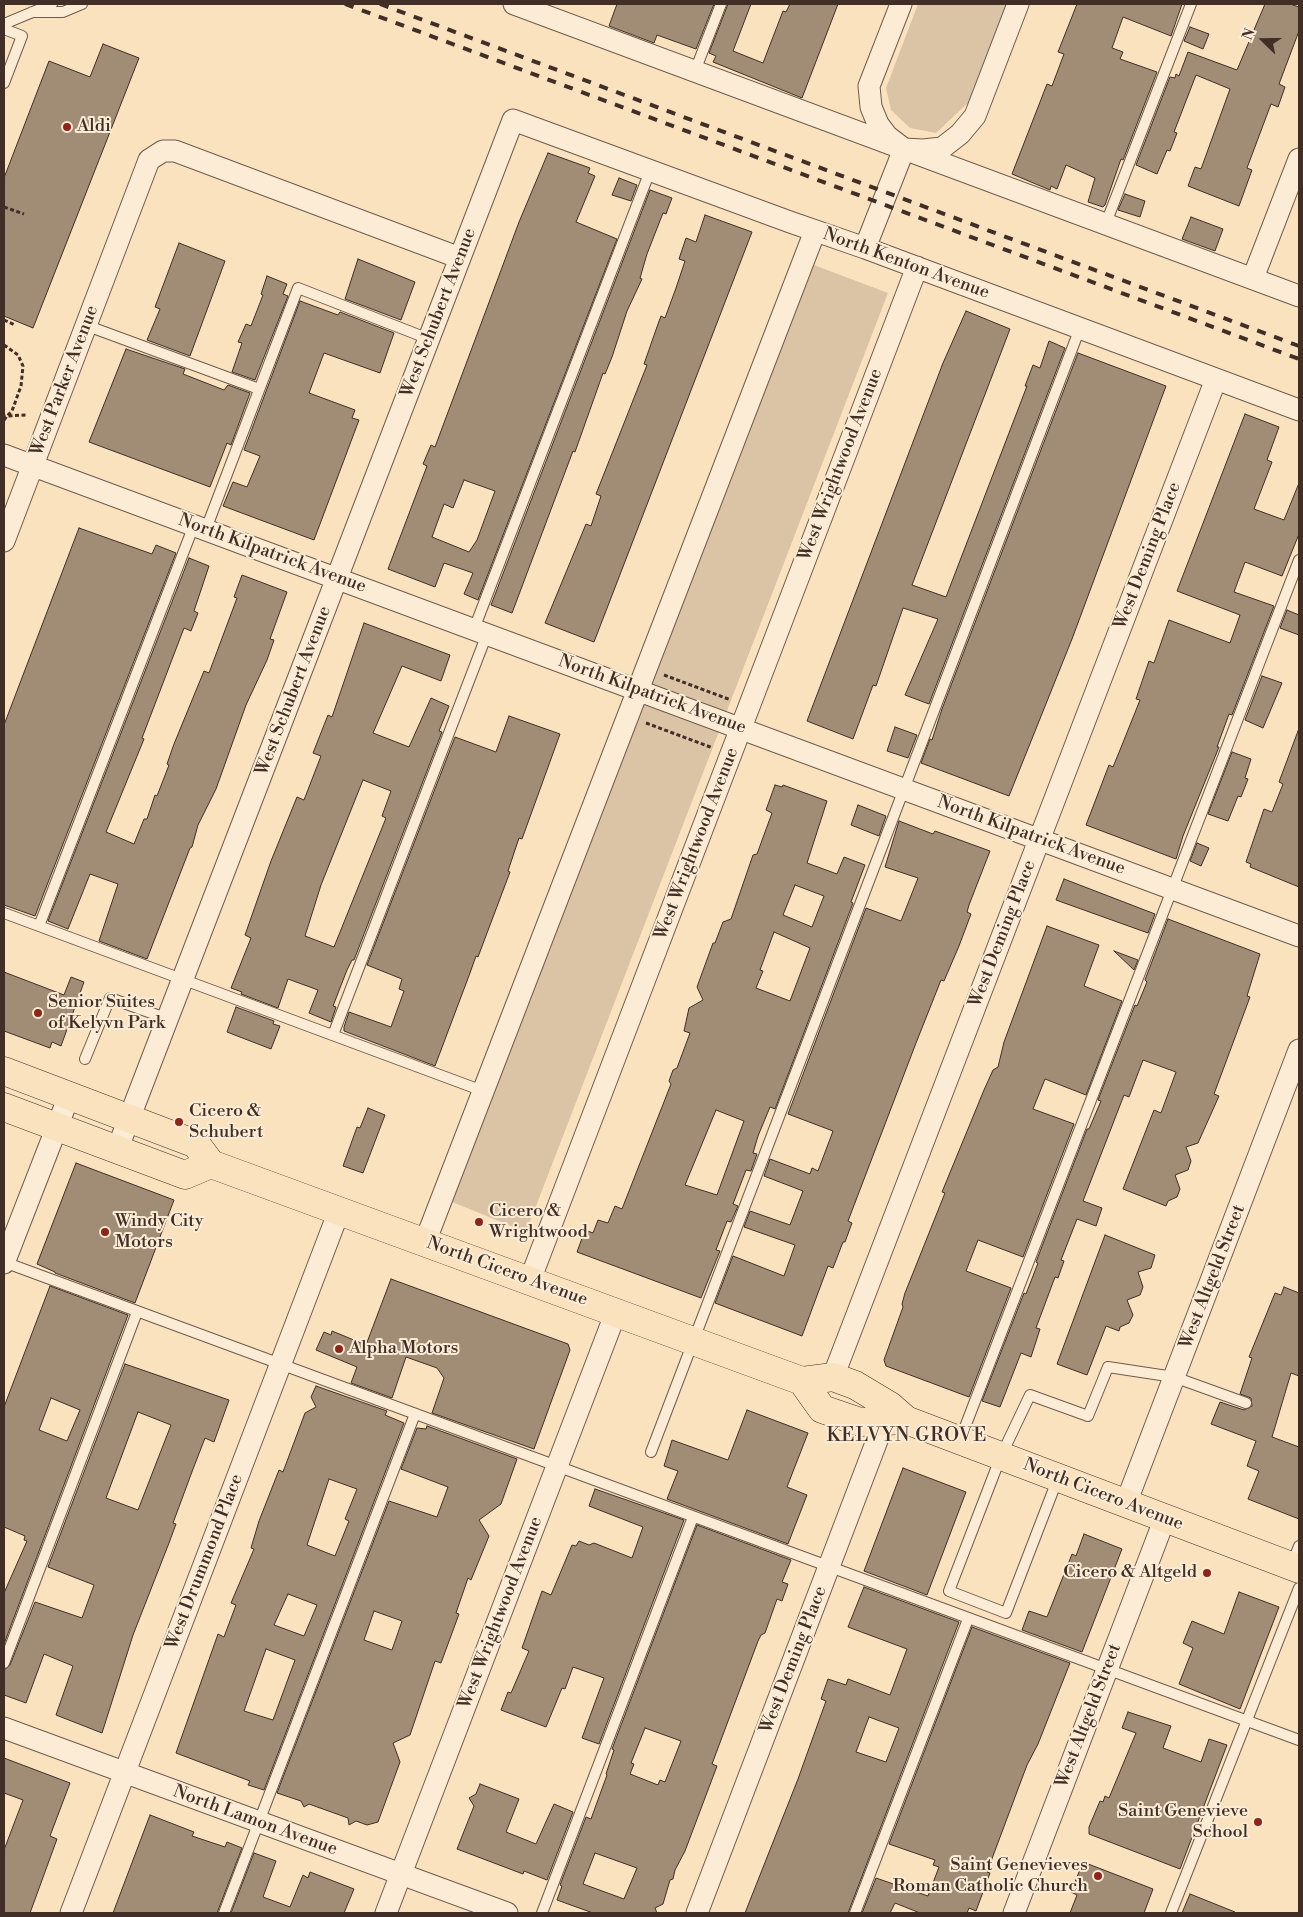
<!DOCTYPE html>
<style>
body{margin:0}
#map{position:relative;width:1303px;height:1917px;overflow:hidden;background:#fbe2bf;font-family:"Libre Bodoni",serif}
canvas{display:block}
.frame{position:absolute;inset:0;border:5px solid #402e27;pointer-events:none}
.north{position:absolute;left:1238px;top:15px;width:50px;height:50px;-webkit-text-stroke:4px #fcecd5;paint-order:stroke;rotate:292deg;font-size:14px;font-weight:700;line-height:20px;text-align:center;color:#402e27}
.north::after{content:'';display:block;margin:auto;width:18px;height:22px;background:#402e27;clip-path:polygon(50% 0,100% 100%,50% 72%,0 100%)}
</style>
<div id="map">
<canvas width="1303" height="1917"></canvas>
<div class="frame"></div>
<div class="north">N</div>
</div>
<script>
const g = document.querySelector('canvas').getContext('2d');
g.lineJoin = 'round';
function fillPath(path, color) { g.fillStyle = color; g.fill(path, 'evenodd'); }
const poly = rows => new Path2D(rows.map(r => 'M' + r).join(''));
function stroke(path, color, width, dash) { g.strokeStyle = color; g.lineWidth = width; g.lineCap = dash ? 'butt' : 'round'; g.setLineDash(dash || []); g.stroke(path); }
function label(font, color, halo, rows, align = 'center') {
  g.font = font + ' "Libre Bodoni",serif'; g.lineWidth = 4; g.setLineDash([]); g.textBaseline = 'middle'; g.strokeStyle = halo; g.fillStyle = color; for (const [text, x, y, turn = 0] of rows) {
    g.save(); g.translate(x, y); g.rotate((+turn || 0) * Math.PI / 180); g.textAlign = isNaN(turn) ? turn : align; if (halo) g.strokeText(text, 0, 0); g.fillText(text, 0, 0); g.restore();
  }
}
fillPath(poly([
 [918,4,1007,4,970,101,936,133,910,128,891,110,886,88],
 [814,265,888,293,526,1232,452,1202]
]), '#dbc3a5');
const building = poly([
 [617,4,714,4,696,49,657,35,654,43,609,26,617,4],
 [728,4,751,4,733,51,763,63,783,11,786,12,790,4,838,4,802,98,713,62,716,56,709,53,728,4],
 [1077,4,1182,4,1171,36,1123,17,1112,48,1123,52,1120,59,1157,72,1123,160,1121,159,1105,205,1103,207,1088,202,1095,178,1066,165,1057,189,1051,186,1050,190,1012,174,1047,84,1052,86,1064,54,1058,52,1077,4],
 [1265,4,1290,4,1299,7,1299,31,1279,84,1285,87,1278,107,1271,104,1247,168,1252,170,1239,206,1188,186,1195,167,1201,169,1230,89,1196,75,1174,132,1177,133,1170,151,1167,150,1157,174,1136,165,1170,77,1175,78,1176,74,1179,76,1188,52,1237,70,1265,4],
 [1190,27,1209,34,1203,49,1184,41,1190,27],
 [103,44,139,58,33,328,4,316,4,178,49,61,90,77,103,44],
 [548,153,590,168,588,173,595,176,576,222,617,239,478,600,464,594,473,573,444,563,435,587,388,569,427,466,423,464,431,445,435,447,519,222,548,153],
 [464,480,495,491,477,540,469,552,432,537,444,504,453,508,464,480],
 [619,178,637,185,631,201,612,195,619,178],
 [650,190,672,198,666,214,663,213,647,254,640,278,642,279,627,311,612,357,605,374,603,373,575,452,573,451,512,613,491,605,650,190],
 [1125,194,1145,201,1140,217,1118,210,1125,194],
 [705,215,752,232,594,642,545,623,586,524,591,526,601,496,596,494,647,365,644,364,658,324,661,316,665,318,676,288,685,261,679,259,686,238,696,242,705,215],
 [1191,217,1223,229,1215,251,1182,239,1191,217],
 [179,243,225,261,190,356,147,340,160,309,155,307,179,243],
 [358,259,415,282,401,320,345,299,358,259],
 [267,276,287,284,283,294,288,296,255,380,232,372,242,343,238,342,246,324,251,326,263,295,261,294,267,276],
 [300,301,338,315,340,312,394,333,380,373,324,353,309,393,355,410,352,418,359,420,314,540,223,506,233,482,247,487,260,456,244,450,300,301],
 [966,311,1010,329,912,585,946,597,1027,386,1025,386,1033,365,1040,368,1049,341,1065,348,929,704,905,695,938,619,903,608,876,686,873,685,853,739,807,721,943,363,966,311],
 [126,349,185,369,183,374,224,390,228,385,250,393,231,445,227,443,210,487,89,442,126,349],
 [1078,353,1166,386,1072,639,1009,796,921,763,930,739,932,740,942,709,1078,353],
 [1245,414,1279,427,1267,460,1272,462,1254,509,1284,520,1299,483,1299,534,1282,576,1245,562,1234,592,1274,606,1232,715,1229,714,1217,747,1219,747,1183,836,1176,859,1086,825,1109,765,1113,767,1122,745,1140,700,1136,699,1149,661,1154,663,1169,620,1230,643,1240,615,1177,591,1245,414],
 [79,528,152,554,156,545,176,553,35,916,4,905,4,725,79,528],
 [189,558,209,566,194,611,198,613,191,631,184,628,142,738,144,739,106,832,134,844,144,819,147,819,155,795,157,796,169,765,167,764,174,744,204,671,209,673,237,598,234,597,242,575,287,592,270,639,274,640,267,660,246,705,216,789,198,825,192,847,190,848,147,959,99,941,118,884,90,874,68,929,48,921,189,558],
 [1287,610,1299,615,1299,635,1280,628,1287,610],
 [364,623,450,655,441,681,402,666,373,733,409,747,431,698,449,706,439,731,442,732,354,960,352,960,347,970,333,1006,336,1007,331,1022,309,1013,318,990,288,979,278,1008,241,994,242,992,231,988,251,938,245,935,271,861,297,797,304,800,321,756,313,753,328,715,332,717,364,623],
 [363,780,391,791,382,816,386,818,334,947,305,936,321,885,363,780],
 [1262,676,1282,683,1263,728,1245,720,1262,676],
 [509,716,560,734,522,839,519,838,508,871,510,872,478,957,476,956,470,973,435,1066,344,1031,344,1027,349,1012,391,1027,404,991,399,989,402,979,367,965,455,737,496,752,509,716],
 [895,727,917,735,908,758,887,751,895,727],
 [1298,731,1299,732,1299,887,1250,867,1251,864,1246,862,1264,809,1272,812,1283,784,1279,782,1298,731],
 [1232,752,1251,759,1245,778,1248,779,1241,797,1238,796,1228,821,1208,814,1232,752],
 [775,785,782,787,783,785,827,801,807,863,837,874,844,857,865,865,851,902,853,903,775,1109,770,1107,758,1136,753,1153,757,1154,751,1171,746,1170,733,1204,738,1206,731,1222,727,1221,716,1250,720,1251,701,1298,577,1252,585,1230,593,1233,598,1220,608,1223,615,1206,622,1209,671,1084,669,1081,673,1070,677,1068,690,1033,684,1031,689,1008,703,1000,697,987,713,943,715,943,723,922,731,919,753,855,757,854,772,813,766,810,775,785],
 [795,885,824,896,812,927,783,915,795,885],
 [774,932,810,948,790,1001,756,988,763,971,760,970,774,932],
 [716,1110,744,1121,717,1195,685,1185,716,1110],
 [858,805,886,816,879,836,851,825,858,805],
 [899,821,933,834,935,831,990,851,969,905,967,912,971,914,959,946,944,981,941,980,916,1043,848,1221,852,1223,845,1242,843,1242,833,1268,828,1266,802,1336,715,1303,733,1256,784,1276,795,1245,744,1227,750,1211,790,1225,803,1191,764,1176,770,1159,810,1174,812,1168,818,1171,833,1131,788,1114,866,908,901,921,918,878,885,867,899,821],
 [1197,843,1209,848,1201,866,1190,861,1197,843],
 [1064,879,1155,914,1148,933,1056,900,1064,879],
 [1168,919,1260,954,1247,996,1250,997,1214,1094,1219,1096,1198,1143,1186,1147,1191,1161,1188,1170,1175,1175,1180,1189,1177,1197,1168,1201,1166,1206,1123,1189,1154,1110,1161,1113,1176,1072,1143,1060,1129,1097,1124,1095,1083,1201,1102,1208,1096,1226,1077,1219,1061,1260,1064,1261,1058,1278,1055,1277,1036,1328,1040,1329,1031,1357,1021,1353,1000,1407,982,1401,1024,1293,1026,1294,1038,1263,1036,1262,1087,1129,1089,1129,1101,1101,1098,1100,1135,1005,1137,1006,1147,982,1145,980,1168,919],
 [1047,926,1099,945,1084,986,1122,1001,1086,1095,1045,1079,1033,1109,1074,1124,1023,1257,978,1240,966,1271,1011,1288,969,1397,886,1366,884,1360,903,1307,902,1304,905,1293,945,1193,942,1192,984,1090,993,1070,998,1067,1004,1042,1047,926],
 [1114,951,1138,960,1134,970,1114,951],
 [4,972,64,995,71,977,84,982,61,1046,52,1042,50,1048,4,1031,4,972],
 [236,1007,274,1021,273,1024,280,1026,271,1049,227,1032,236,1007],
 [368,1108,385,1115,363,1173,343,1166,357,1127,360,1128,368,1108],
 [76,1163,174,1200,135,1303,55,1273,55,1272,37,1264,76,1163],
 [1105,1235,1155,1255,1151,1268,1138,1272,1143,1287,1140,1295,1127,1300,1133,1315,1129,1323,1120,1327,1119,1331,1106,1326,1087,1375,1057,1364,1105,1235],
 [391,1279,568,1344,570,1350,534,1449,432,1413,444,1378,437,1368,406,1357,392,1398,351,1383,357,1367,316,1350,324,1332,331,1335,332,1331,366,1345,391,1279],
 [50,1286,128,1315,4,1644,4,1593,27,1541,24,1540,25,1536,4,1527,4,1407,50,1286],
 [51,1398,80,1410,67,1441,39,1430,51,1398],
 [1284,1287,1299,1293,1299,1376,1291,1373,1272,1437,1299,1447,1299,1519,1248,1499,1259,1471,1247,1466,1256,1441,1211,1424,1220,1402,1244,1410,1252,1406,1251,1398,1240,1394,1252,1358,1249,1357,1275,1293,1281,1295,1284,1287],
 [125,1364,229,1400,214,1442,205,1438,193,1469,173,1523,176,1524,169,1543,133,1635,102,1733,56,1715,73,1666,44,1654,26,1703,4,1695,4,1670,10,1665,35,1602,82,1618,94,1585,48,1567,125,1364],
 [138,1412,171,1425,138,1510,106,1498,138,1412],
 [316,1386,387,1411,385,1415,404,1423,264,1790,248,1785,250,1781,176,1753,218,1634,224,1637,236,1605,231,1603,254,1549,251,1548,259,1521,279,1470,283,1472,305,1413,316,1407,311,1397,316,1386],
 [329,1479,357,1489,345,1519,349,1521,335,1556,307,1545,329,1479],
 [288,1594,317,1605,304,1636,274,1625,288,1594],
 [266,1649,295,1660,273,1720,244,1711,266,1649],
 [747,1410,808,1433,787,1487,807,1495,788,1544,667,1499,678,1471,664,1466,672,1440,728,1460,747,1410],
 [427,1426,517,1459,501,1504,479,1520,489,1536,471,1580,468,1578,456,1613,459,1614,441,1663,435,1661,410,1735,393,1743,400,1762,378,1822,367,1825,356,1821,349,1825,348,1818,309,1804,304,1807,301,1801,277,1793,389,1501,437,1517,448,1487,401,1469,417,1428,426,1429,427,1426],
 [374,1611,402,1621,392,1650,364,1640,374,1611],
 [903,1468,966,1492,927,1595,864,1571,903,1468],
 [595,1489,684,1520,599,1744,582,1738,604,1678,573,1667,565,1689,562,1688,546,1727,501,1710,508,1692,511,1693,529,1651,522,1648,542,1591,551,1595,572,1545,576,1546,579,1541,589,1545,594,1543,632,1558,643,1527,589,1506,595,1489],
 [697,1525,791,1560,782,1582,788,1584,782,1601,777,1599,765,1633,761,1635,758,1641,712,1764,717,1766,685,1851,675,1870,673,1879,670,1880,663,1904,655,1908,657,1913,593,1913,557,1900,562,1886,560,1885,586,1817,591,1819,607,1775,606,1774,614,1750,612,1749,697,1525],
 [645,1728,681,1741,665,1782,660,1780,658,1785,630,1774,634,1764,631,1763,645,1728],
 [595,1853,637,1868,624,1899,583,1884,595,1853],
 [1084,1534,1122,1549,1082,1652,1022,1630,1029,1611,1047,1617,1072,1554,1076,1556,1084,1534],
 [864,1587,959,1622,848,1913,745,1913,798,1779,826,1701,821,1699,828,1679,846,1685,848,1679,890,1695,907,1649,848,1627,864,1587],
 [869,1717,899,1728,886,1762,856,1752,869,1717],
 [1239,1592,1279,1607,1240,1709,1179,1684,1193,1648,1183,1643,1192,1621,1224,1634,1239,1592],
 [972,1627,1070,1663,1038,1744,1027,1765,987,1872,990,1873,976,1911,969,1908,967,1913,920,1913,895,1903,890,1913,862,1913,876,1878,928,1896,939,1867,933,1865,935,1860,889,1844,972,1627],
 [1128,1712,1171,1726,1163,1748,1201,1762,1209,1739,1227,1745,1180,1869,1089,1834,1089,1827,1100,1801,1103,1802,1105,1796,1109,1798,1136,1733,1122,1728,1128,1712],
 [4,1758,70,1783,50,1836,57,1839,30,1913,4,1913,4,1850,23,1800,4,1793,4,1758],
 [480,1784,519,1799,506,1832,536,1844,554,1804,573,1812,547,1880,524,1871,523,1874,457,1849,474,1806,469,1798,476,1794,480,1784],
 [150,1815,194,1832,192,1836,225,1847,227,1842,242,1848,217,1913,113,1913,150,1815],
 [254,1853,276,1861,263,1897,290,1907,303,1875,308,1878,310,1872,354,1889,344,1913,231,1913,254,1853],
 [1083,1862,1153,1889,1144,1913,1070,1913,1077,1895,1071,1892,1083,1862],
 [1190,1894,1235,1912,1235,1913,1182,1913,1190,1894]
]);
fillPath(building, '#a18c76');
stroke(building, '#402e27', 1);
const lane = poly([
 [32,12,63,12,82,4],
 [4,24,52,4],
 [4,29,22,36,4,83],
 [695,71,721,4],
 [1106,223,1191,4],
 [85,325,259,389],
 [206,529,298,288,429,339],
 [474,629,650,171],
 [4,913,483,1091],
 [39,926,194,525],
 [333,1035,487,634],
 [85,1059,110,998,168,1019],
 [4,1262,1299,1740],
 [960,1440,1299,560],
 [651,1452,1080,328],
 [1058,1478,1006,1613,949,1591,1001,1456,1030,1395,1088,1416,1108,1367,1174,1377,1246,1403],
 [1292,1564,1299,1546],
 [4,1663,137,1312],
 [224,1913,415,1414],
 [542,1913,693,1517],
 [855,1913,968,1619],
 [1171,1913,1299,1588]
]);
const street = poly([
 [514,4,1299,296],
 [901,4,869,86,871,107,878,124,887,136,904,149,923,150,942,148,960,134,975,116,1018,4],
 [865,248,904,149],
 [1253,278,1299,159],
 [4,455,1299,936],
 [4,541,149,160,163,151,175,151,460,258],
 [117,1150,513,120,790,222,865,248,1299,410],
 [425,1242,815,231],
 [4,1263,69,1096],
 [530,1280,917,267],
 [833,1377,1216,379],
 [1126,1503,1299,1050],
 [4,1728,507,1913],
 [71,1913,339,1211],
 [386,1913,616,1312],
 [697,1913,889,1409],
 [1014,1913,1165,1518]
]);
const primary = poly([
 [4,1071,196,1144,211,1164,802,1381,833,1377,855,1385,890,1406,906,1420,1299,1569],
 [4,1107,185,1175,211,1164],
 [802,1381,822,1409,860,1422,906,1420]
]);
stroke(lane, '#6f5b4d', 12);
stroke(street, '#6f5b4d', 23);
stroke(primary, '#402e27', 29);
stroke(poly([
 [4,207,24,214],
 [4,320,15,325],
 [4,345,18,355,23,366,21,386,12,411,7,416,4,416],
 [4,420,7,416,26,415],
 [664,675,731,700],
 [646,723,713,748]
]), '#402e27', 3, [4, 2.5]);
stroke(lane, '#fcecd5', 10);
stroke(street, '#fcecd5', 21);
stroke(primary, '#fbe2bf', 28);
stroke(poly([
 [345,4,1299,359],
 [380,4,1299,346]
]), '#402e27', 4, [9, 9]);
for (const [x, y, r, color] of [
 [67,127,5,"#8f2418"],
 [38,1013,5,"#8f2418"],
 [179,1122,5,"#8f2418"],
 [479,1222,5,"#8f2418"],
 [105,1232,5,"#8f2418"],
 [339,1349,5,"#8f2418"],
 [1207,1573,5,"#8f2418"],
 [1258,1822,5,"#8f2418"],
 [1098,1876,5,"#8f2418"]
]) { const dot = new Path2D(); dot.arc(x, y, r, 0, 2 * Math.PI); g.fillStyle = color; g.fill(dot); stroke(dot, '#fcecd5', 2); }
label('18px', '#402e27', '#fcecd5', [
 ["Aldi",77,127],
 ["Senior Suites",48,1003],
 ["of Kelyvn Park",48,1024],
 ["Cicero &",189,1112],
 ["Schubert",189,1133],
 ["Cicero &",489,1212],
 ["Wrightwood",489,1233],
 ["Windy City",115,1222],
 ["Motors",115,1243],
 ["Alpha Motors",349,1349],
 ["Cicero & Altgeld",1197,1573,"right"],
 ["Saint Genevieve",1248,1812,"right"],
 ["School",1248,1833,"right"],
 ["Saint Genevieves",1088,1866,"right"],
 ["Roman Catholic Church",1088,1887,"right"]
], 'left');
label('18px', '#402e27', '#fcecd5', [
 ["North Kenton Avenue",906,264,20],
 ["West Schubert Avenue",439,313,-69],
 ["West Parker Avenue",65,381,-69],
 ["West Wrightwood Avenue",841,465,-69],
 ["North Kilpatrick Avenue",272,554,20],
 ["West Deming Place",1148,556,-69],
 ["West Schubert Avenue",294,691,-69],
 ["North Kilpatrick Avenue",652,695,20],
 ["North Kilpatrick Avenue",1031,836,20],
 ["West Wrightwood Avenue",697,844,-69],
 ["West Deming Place",1003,934,-69],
 ["North Cicero Avenue",507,1272,20],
 ["West Altgeld Street",1213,1277,-69],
 ["North Cicero Avenue",1103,1495,21],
 ["West Drummond Place",205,1562,-69],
 ["West Wrightwood Avenue",501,1613,-69],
 ["West Deming Place",794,1660,-69],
 ["West Altgeld Street",1089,1716,-69],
 ["North Lamon Avenue",255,1821,20]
]);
g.letterSpacing = '1px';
label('19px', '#402e27', '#fcecd5', [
 ["KELVYN GROVE",907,1436]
]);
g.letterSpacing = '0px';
</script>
